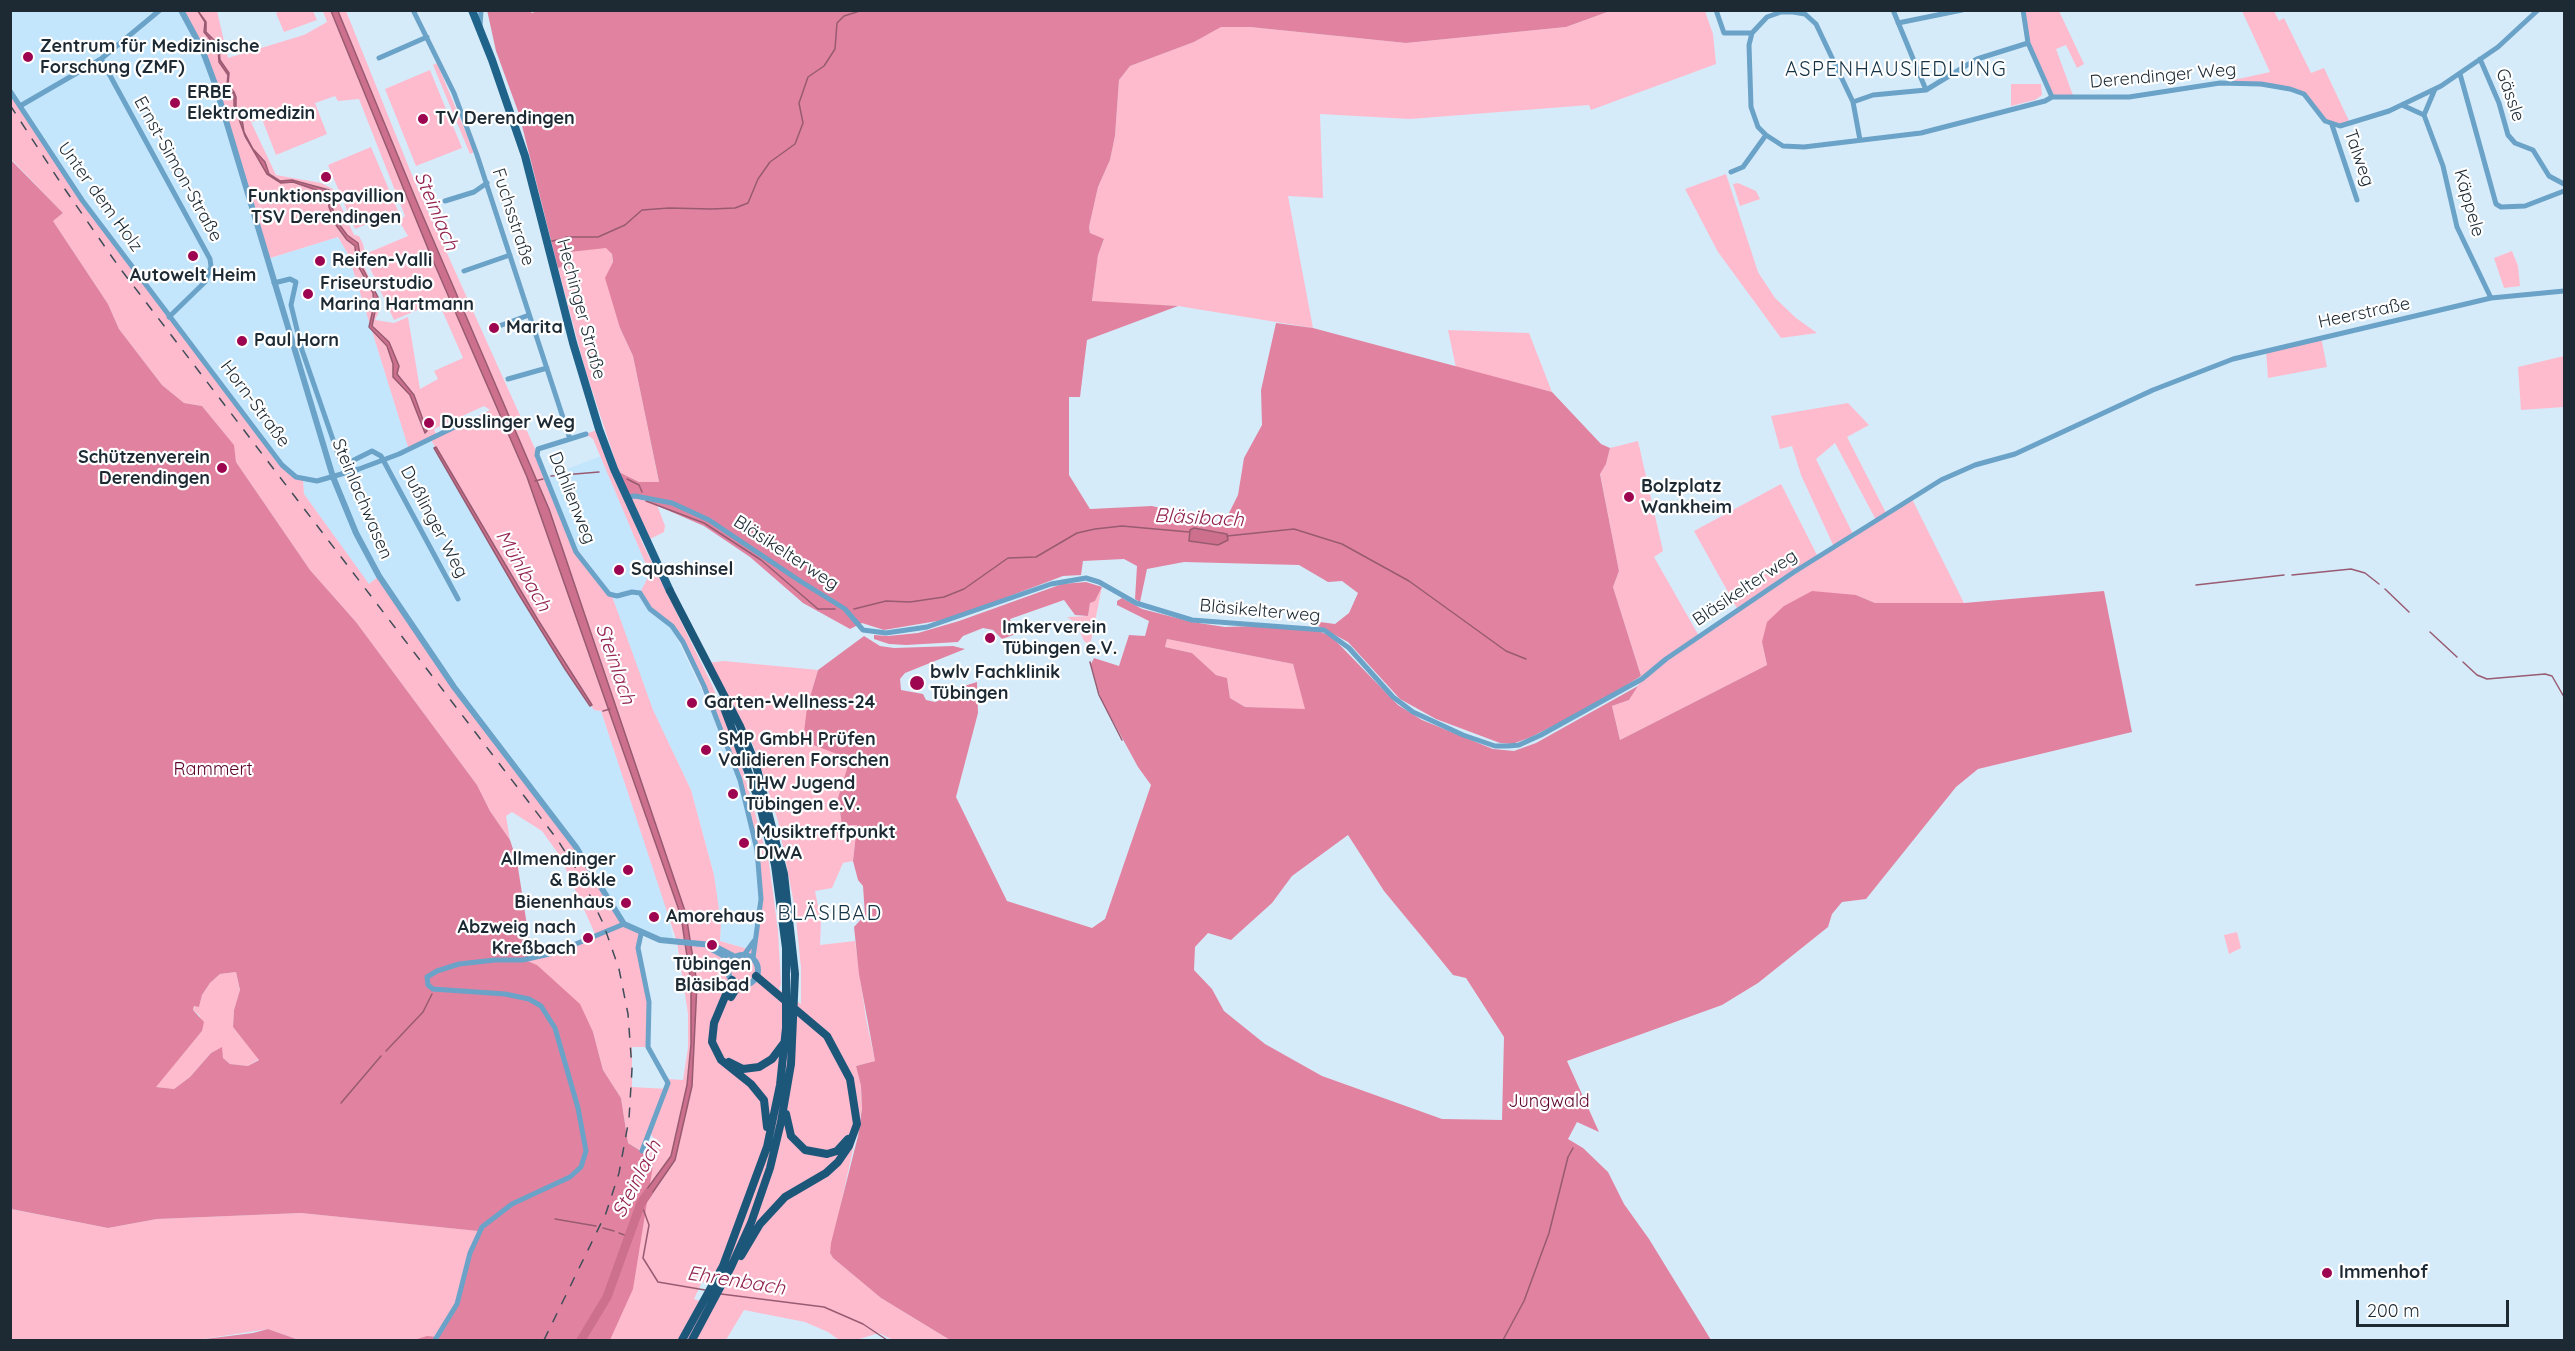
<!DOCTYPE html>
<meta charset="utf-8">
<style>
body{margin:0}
#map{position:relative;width:2575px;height:1351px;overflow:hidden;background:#d6ebf9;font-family:Quicksand,sans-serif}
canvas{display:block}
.frame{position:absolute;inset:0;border:12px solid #1d2a34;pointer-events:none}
.scale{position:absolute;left:2356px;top:1300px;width:153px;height:27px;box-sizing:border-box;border:3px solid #1d2a34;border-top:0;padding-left:8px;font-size:18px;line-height:21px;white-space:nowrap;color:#1d2a34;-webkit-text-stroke:4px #fff;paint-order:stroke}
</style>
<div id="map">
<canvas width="2575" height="1351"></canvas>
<div class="frame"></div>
<div class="scale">200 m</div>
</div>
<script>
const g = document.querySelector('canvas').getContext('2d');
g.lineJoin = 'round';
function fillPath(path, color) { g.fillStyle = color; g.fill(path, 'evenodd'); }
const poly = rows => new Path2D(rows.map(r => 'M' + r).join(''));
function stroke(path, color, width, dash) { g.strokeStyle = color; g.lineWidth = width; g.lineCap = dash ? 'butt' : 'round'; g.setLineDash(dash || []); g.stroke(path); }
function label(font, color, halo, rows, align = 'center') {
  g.font = font + ' Quicksand,sans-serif'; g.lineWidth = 4.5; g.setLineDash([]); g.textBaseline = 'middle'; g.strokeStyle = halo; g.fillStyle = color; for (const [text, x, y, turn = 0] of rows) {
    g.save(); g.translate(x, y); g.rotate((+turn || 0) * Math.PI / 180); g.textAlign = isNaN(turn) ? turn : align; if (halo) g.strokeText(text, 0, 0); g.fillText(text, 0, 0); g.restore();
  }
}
fillPath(poly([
 [11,11,181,11,205,57,268,259,338,237,348,254,409,449,431,440,559,657,594,710,601,711,665,902,674,943,630,928,378,577,369,585,304,494,303,480,282,465,82,200,11,91],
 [601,456,647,567,647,577,725,738,751,823,761,887,754,939,748,949,720,941,721,923,714,875,691,790,576,552,546,477]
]), '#c4e6fd');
fillPath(poly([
 [282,10,313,11,317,20,284,32,276,13],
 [186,11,217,11,228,58,304,35,327,22,323,11,346,11,414,180,536,451,571,541,612,596,653,710,691,790,714,875,721,923,720,941,748,949,754,939,761,899,751,823,725,738,675,629,650,609,640,593,648,577,647,567,593,439,586,434,599,429,614,469,635,496,657,505,665,526,664,532,648,540,628,504,642,542,712,685,733,735,769,863,778,931,781,984,779,989,801,1004,801,968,795,909,778,821,754,747,708,663,724,661,818,670,807,707,851,759,838,798,842,826,857,825,853,861,843,863,832,888,815,891,821,921,820,945,855,941,866,1019,875,1061,856,1066,861,1086,862,1109,830,1253,833,1258,881,1298,950,1340,893,1340,879,1333,856,1340,839,1340,828,1332,805,1322,744,1310,726,1340,610,1340,654,1159,649,1155,655,1141,651,1134,642,1151,628,1143,621,1098,603,1070,593,1032,537,965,523,960,596,936,560,856,542,831,512,812,506,816,510,840,490,811,477,785,356,622,310,570,236,462,233,444,202,406,184,403,162,385,119,329,108,304,53,221,63,213,11,159,10,91,82,200,282,465,303,480,304,494,369,584,379,576,407,620,576,847,618,916,641,934,638,948,649,1002,648,1047,632,1047,632,1087,668,1089,667,1079,683,1080,688,1048,688,1014,677,942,601,711,594,710,559,657,431,440,409,450,348,254,338,237,267,259,215,84,185,17],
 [335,96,338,101,359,99,405,216,399,221,408,236,365,254,363,244,359,236,354,235,333,189,321,183,276,175,251,122,262,119,276,155,327,134,315,103],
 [365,257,394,320,438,301,463,358,434,371,438,379,420,389,408,317,394,323,375,320,381,307,365,268],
 [484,406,490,410,437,437,434,429],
 [702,1282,724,1288,713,1306,694,1299],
 [1610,11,1705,11,1713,34,1716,64,1591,110,1589,105,1410,119,1320,114,1323,198,1288,196,1313,328,1178,306,1092,302,1098,254,1104,240,1090,233,1089,227,1098,187,1110,160,1115,136,1119,80,1130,66,1194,42,1220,27,1250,27,1406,43,1566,27],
 [2023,11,2059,11,2084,64,2077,68,2066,45,2056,49,2074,98,2052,97,2028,43],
 [2242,11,2274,11,2279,21,2284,18,2311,73,2324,68,2350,123,2332,125,2304,94,2290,89,2220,83,2270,72],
 [437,63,474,152,470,154,433,65],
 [430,70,462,148,416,166,385,89],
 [2011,84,2041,84,2042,95,2035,100,2011,106],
 [371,147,398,211,355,229,328,165],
 [1726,174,1758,272,1775,298,1796,318,1817,333,1781,338,1718,252,1685,189],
 [1738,183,1756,191,1760,199,1740,206,1733,184],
 [598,248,607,248,612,254,620,328,633,356,659,483,639,482,619,472,585,369,558,268,564,266,563,256,570,252],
 [2512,251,2518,266,2520,286,2504,288,2494,258],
 [1448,330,1529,333,1552,392,1456,368],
 [2321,337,2327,367,2268,378,2266,350],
 [2564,356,2564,407,2521,410,2518,367],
 [1848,403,1869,425,1847,437,1886,513,1911,497,1964,603,1875,603,1856,595,1762,642,1767,665,1620,740,1612,706,1629,700,1642,679,1613,587,1619,571,1600,473,1606,464,1610,448,1638,441,1663,551,1654,557,1699,636,1738,610,1694,531,1781,484,1818,557,1834,547,1801,475,1792,446,1780,449,1771,416],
 [1835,443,1876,520,1853,534,1816,459],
 [1102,587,1091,641,1087,643,1084,641,1076,623,1067,617,1088,616,1090,603,1095,601],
 [1167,639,1293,664,1306,710,1245,707,1230,698,1227,678,1216,675,1192,653,1165,647],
 [2237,932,2241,948,2229,954,2224,935],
 [236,972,240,991,234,1010,233,1027,259,1059,248,1066,230,1064,223,1058,221,1048,211,1053,190,1077,174,1089,155,1087,202,1031,200,1016,193,1010,195,1005,199,1007,202,995,210,983,220,974],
 [10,1209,108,1228,157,1219,301,1213,479,1231,457,1304,438,1337,414,1340,299,1340,268,1329,197,1340,11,1340]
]), '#febbce');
fillPath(poly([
 [487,10,529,10,532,13,540,10,1610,11,1566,27,1406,43,1250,27,1221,27,1194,42,1130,66,1119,80,1115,136,1110,160,1098,187,1089,227,1090,233,1104,239,1098,255,1092,301,1178,306,1087,340,1080,397,1069,397,1069,475,1090,509,1152,506,1224,523,1238,495,1244,458,1262,425,1261,390,1276,323,1313,328,1552,392,1601,444,1610,448,1606,464,1600,474,1619,571,1613,587,1641,676,1595,705,1529,738,1512,744,1500,743,1436,719,1400,699,1348,642,1318,626,1320,622,1335,624,1349,613,1358,593,1342,581,1328,582,1299,565,1184,562,1147,569,1140,602,1135,599,1137,566,1124,559,1083,561,1081,575,1063,576,949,619,884,630,862,623,850,629,803,603,750,557,704,526,635,496,626,497,619,472,639,482,659,482,633,356,620,328,605,278,613,262,612,254,606,248,570,252,563,256,564,266,558,268,519,114,496,51],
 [1190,530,1220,532,1228,540,1218,545,1190,541],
 [10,159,63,213,53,221,108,304,119,329,162,385,184,403,202,406,234,445,236,462,310,570,356,622,477,785,490,811,510,840,517,861,532,958,525,960,537,965,580,1004,593,1032,603,1070,621,1098,628,1143,654,1159,633,1289,610,1340,414,1340,427,1336,438,1337,457,1304,478,1231,301,1213,157,1219,108,1228,11,1209],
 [236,972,240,990,234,1010,233,1027,259,1060,248,1066,230,1064,223,1058,222,1047,211,1053,190,1077,174,1089,156,1087,202,1031,204,1022,193,1010,194,1006,199,1007,202,995,210,983,220,974],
 [1086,582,1102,587,1095,601,1090,603,1088,616,1075,615,1064,600,1010,619,1016,634,1002,639,993,630,983,628,963,636,958,642,906,645,889,644,874,639,874,635,888,636,918,633,959,621,1062,584],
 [1812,591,1856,595,1875,603,1964,603,2104,591,2132,732,1978,769,1956,787,1866,899,1842,902,1832,914,1828,927,1758,983,1722,1005,1567,1061,1599,1132,1577,1122,1568,1139,1583,1148,1608,1172,1624,1204,1649,1239,1711,1340,950,1340,881,1298,833,1258,830,1253,831,1243,858,1136,862,1109,861,1086,856,1066,875,1061,859,974,854,927,865,915,863,886,858,880,853,861,857,825,842,826,838,798,850,759,803,741,807,707,818,670,864,636,880,646,894,648,953,646,965,649,905,673,900,679,901,690,923,694,926,700,935,702,960,692,964,686,977,682,978,713,956,797,1007,901,1092,928,1105,919,1151,785,1138,767,1101,699,1091,664,1094,658,1119,666,1129,635,1145,636,1149,621,1117,605,1117,601,1122,598,1142,609,1192,622,1225,627,1255,626,1319,631,1332,637,1398,705,1422,720,1493,749,1514,751,1536,743,1638,686,1629,700,1612,706,1620,740,1767,665,1762,642,1767,622,1784,606],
 [1167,639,1293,664,1305,709,1245,707,1230,698,1227,678,1216,675,1192,653,1165,647],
 [1348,835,1384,891,1427,943,1453,975,1466,978,1504,1037,1502,1120,1442,1119,1322,1076,1265,1044,1224,1011,1212,989,1194,970,1195,947,1208,933,1231,940,1272,903,1292,876],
 [268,1329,299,1340,197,1340,253,1333]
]), '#e183a0');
const water = poly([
 [198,11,206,22,206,32,214,40,219,48,220,60,229,73,228,85,234,92,236,97,236,106,242,119,244,132,253,149,265,162,269,174,280,181,292,180,329,190,331,205,339,224,347,235,358,243,362,267,378,297,372,326,389,342,399,366,397,374,414,395,427,431,425,433,410,395,393,377,393,364,387,346,369,327,374,305,373,293,356,262,355,246,347,240,336,225,329,207,328,194,293,182,281,183,267,174,245,136,234,105,234,94,227,85,228,75,219,62,218,49,204,32,205,22,198,11],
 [331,11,338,11,419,207,549,509,686,914,697,984,692,1086,675,1160,644,1205,639,1200,671,1156,687,1085,691,1044,691,984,681,916,527,477,431,256,331,11],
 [436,447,538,620,592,705,590,706,565,669,518,593,434,448,436,447],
 [1194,528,1227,534,1228,540,1218,545,1189,541,1190,530,1194,528]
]);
fillPath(water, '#cc708d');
stroke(water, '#985b72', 1.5);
stroke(poly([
 [566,237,598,237,625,225,642,210,669,208,711,209,735,208,748,203,758,179,770,162,795,144,803,123,799,103,808,77,824,66,835,49,837,23,844,16,863,10],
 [552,241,563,239],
 [551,476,599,472],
 [627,479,639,485,642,492],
 [535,481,543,479],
 [646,501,704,523,761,560,818,609,835,609],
 [1227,536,1294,529,1342,544,1409,581,1506,651,1526,659],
 [2292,575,2351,569,2365,573,2379,584],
 [2196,585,2284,575],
 [2385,589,2409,612],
 [854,609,886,601,910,602,944,597,964,589,1008,558,1036,557,1077,533,1095,529,1122,526,1189,532],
 [2430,632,2457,657],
 [1090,662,1099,695,1122,740],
 [2463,662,2477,675,2487,679,2545,674,2552,676,2564,697],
 [603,711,610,709],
 [386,1051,423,1012,432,994],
 [341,1103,381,1056],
 [641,1203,649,1225,643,1258,658,1282,705,1290],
 [555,1219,596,1226],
 [603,1228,614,1231],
 [619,1233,630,1237],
 [721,1294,824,1307,863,1324,887,1340],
 [1503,1340,1524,1301,1549,1233,1568,1157,1573,1148]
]), '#985b72', 1.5);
stroke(poly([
 [581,1340,607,1297,641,1203,648,1193]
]), '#cc708d', 9);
stroke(poly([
 [413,10,454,93,477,155,570,439],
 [1716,10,1724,33,1752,33],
 [1893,10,1926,90],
 [2023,10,2028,43,2052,97],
 [1898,23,1962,10],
 [480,27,481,10],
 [379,58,427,37],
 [101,59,210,259,211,267,205,282,169,317],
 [2480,59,2499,103,2508,135,2515,143,2533,150,2549,176,2564,184],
 [2460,74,2496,204,2501,207,2525,206,2564,191],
 [2435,89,2424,115,2443,166,2457,227,2491,298],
 [10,91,82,200,282,465,296,477,317,481,359,469,399,454,467,421],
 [2052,97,2129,97,2220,83,2261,84,2290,89,2304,94,2325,121,2340,126,2389,111,2441,86,2498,47,2538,10],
 [1853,102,1873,95,1926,90,1977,59,2028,43],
 [2402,105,2424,115],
 [20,106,101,59,160,10],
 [2332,125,2357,200],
 [1860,140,1853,102,1816,24,1805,14,1793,12,1781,12,1767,17,1752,33,1749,45,1751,107,1758,127,1766,135,1783,146,1804,147,1921,133,2045,101,2052,97],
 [1731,172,1743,167,1766,135],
 [445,201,474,192,487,183],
 [464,271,510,255],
 [274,283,290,279,296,282,291,305,302,350,339,457,347,462,352,461,372,451,381,456,458,599],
 [491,329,529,315],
 [508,379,547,368],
 [586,434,538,449,537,455,576,552,609,594,617,596,632,592,640,593,650,609,672,626,683,642,704,686,740,780,757,850,761,899,753,958],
 [626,497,635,496,672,503,709,520,800,581,845,609,863,630,886,633,927,627,1051,584,1086,578,1099,582,1136,603,1192,620,1324,630,1349,648,1393,697,1413,712,1463,735,1495,746,1508,746,1519,745,1541,735,1642,679,1666,659,1794,572,1941,480,1975,465,2015,454,2153,390,2233,359,2491,298,2564,291],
 [641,934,638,948,649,1002,648,1047,668,1083,642,1151],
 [744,955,754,941],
 [435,1340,457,1304,470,1253,482,1227,512,1204,570,1177,581,1167,586,1151,578,1108,555,1028,541,1006,529,999,505,994,433,989,428,985,427,977,437,971,459,964,495,960,523,960,554,953,624,924]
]), '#6aa2c8', 5);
stroke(poly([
 [181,10,202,49,215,84,333,477,356,533,379,576,454,687,576,847,624,924,660,940,712,945,735,957],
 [710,948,723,955,729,964],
 '728 970a15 15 0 1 1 30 0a15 15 0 1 1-30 0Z'
]), '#6aa2c8', 6);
stroke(poly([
 [472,10,492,60,525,156,573,343,599,429,614,469,670,591]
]), '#1f638a', 8);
stroke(poly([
 [670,591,740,726,756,765,784,874,795,974,791,1064,781,1122,770,1168,751,1223,731,1267,692,1340],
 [732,980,714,1023,712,1042,721,1060,751,1084,764,1100,767,1127],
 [731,997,739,984],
 [729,1062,743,1069,759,1067,772,1059,784,1043],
 [786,1114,791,1136,805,1150,827,1154,837,1151,848,1139],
 [741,1256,760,1224,785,1197,826,1173,838,1162,849,1146,857,1124,850,1079,827,1036,756,976],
 [682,1340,723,1266,767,1147,780,1085,786,1028,786,948,775,865,758,798,721,700]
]), '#1c577a', 8);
stroke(poly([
 [10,105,62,185,119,267,557,839,580,875,603,923,619,969,628,1014,632,1069,629,1119,619,1173,606,1213,544,1340]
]), '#3f4d58', 1.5, [10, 10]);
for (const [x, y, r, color] of [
 [28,57,6,"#9d0551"],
 [175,103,6,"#9d0551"],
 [423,119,6,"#9d0551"],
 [326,177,6,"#9d0551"],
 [193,256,6,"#9d0551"],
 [320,261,6,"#9d0551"],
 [308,294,6,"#9d0551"],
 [494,328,6,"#9d0551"],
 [242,341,6,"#9d0551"],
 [429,423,6,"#9d0551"],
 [222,468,6,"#9d0551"],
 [1629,497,6,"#9d0551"],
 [619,570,6,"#9d0551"],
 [990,638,6,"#9d0551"],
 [917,683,8,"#9d0551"],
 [692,703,6,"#9d0551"],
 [706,750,6,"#9d0551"],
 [733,794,6,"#9d0551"],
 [744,843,6,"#9d0551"],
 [628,870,6,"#9d0551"],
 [626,903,6,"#9d0551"],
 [654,917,6,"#9d0551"],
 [588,938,6,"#9d0551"],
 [712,945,6,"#9d0551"],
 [2327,1273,6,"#9d0551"]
]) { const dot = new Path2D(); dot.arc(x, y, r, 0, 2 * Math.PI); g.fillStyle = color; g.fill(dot); stroke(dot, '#fff', 2); }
label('bold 18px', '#1d2a34', '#fff', [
 ["Zentrum für Medizinische",40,47],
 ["Forschung (ZMF)",40,68],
 ["ERBE",187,93],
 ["Elektromedizin",187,114],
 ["TV Derendingen",435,119],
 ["Funktionspavillion",326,197,"center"],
 ["TSV Derendingen",326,218,"center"],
 ["Reifen-Valli",332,261],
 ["Autowelt Heim",193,276,"center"],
 ["Friseurstudio",320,284],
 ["Marina Hartmann",320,305],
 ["Marita",506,328],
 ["Paul Horn",254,341],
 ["Dusslinger Weg",441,423],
 ["Schützenverein",210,458,"right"],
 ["Derendingen",210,479,"right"],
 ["Bolzplatz",1641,487],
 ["Wankheim",1641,508],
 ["Squashinsel",631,570],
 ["Imkerverein",1002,628],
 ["Tübingen e.V.",1002,649],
 ["bwlv Fachklinik",930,673],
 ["Tübingen",930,694],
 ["Garten-Wellness-24",704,703],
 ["SMP GmbH Prüfen",718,740],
 ["Validieren Forschen",718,761],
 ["THW Jugend",745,784],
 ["Tübingen e.V.",745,805],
 ["Musiktreffpunkt",756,833],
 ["DIWA",756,854],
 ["Allmendinger",616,860,"right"],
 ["& Bökle",616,881,"right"],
 ["Bienenhaus",614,903,"right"],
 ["Amorehaus",666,917],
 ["Abzweig nach",576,928,"right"],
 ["Kreßbach",576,949,"right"],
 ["Tübingen",712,965,"center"],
 ["Bläsibad",712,986,"center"],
 ["Immenhof",2339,1273]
], 'left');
label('18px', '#1d2a34', '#fff', [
 ["Derendinger Weg",2163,76,-5],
 ["Gässle",2510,95,71],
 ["Talweg",2359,158,71],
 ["Ernst-Simon-Straße",178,169,61],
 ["Unter dem Holz",100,197,54],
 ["Käppele",2469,203,74],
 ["Fuchsstraße",513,217,72],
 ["Hechinger Straße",581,309,75],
 ["Heerstraße",2364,313,-12],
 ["Horn-Straße",255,404,53],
 ["Dahlienweg",572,498,68],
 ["Steinlachwasen",362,499,67],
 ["Dußlinger Weg",434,522,62],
 ["Bläsikelterweg",786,553,33],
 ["Bläsikelterweg",1745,588,-34],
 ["Bläsikelterweg",1260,611,5]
]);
label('18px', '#5b052d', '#fff', [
 ["Rammert",213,770],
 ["Jungwald",1549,1102]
]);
g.letterSpacing = '1.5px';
label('20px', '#143245', '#fff', [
 ["ASPENHAUSIEDLUNG",1896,70],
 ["BLÄSIBAD",830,914]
]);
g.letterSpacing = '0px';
label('italic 20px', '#922351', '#fff', [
 ["Steinlach",436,211,67],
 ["Bläsibach",1199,518,3],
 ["Mühlbach",523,571,60],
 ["Steinlach",615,664,71],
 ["Steinlach",637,1179,-63],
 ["Ehrenbach",736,1281,9]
]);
</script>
